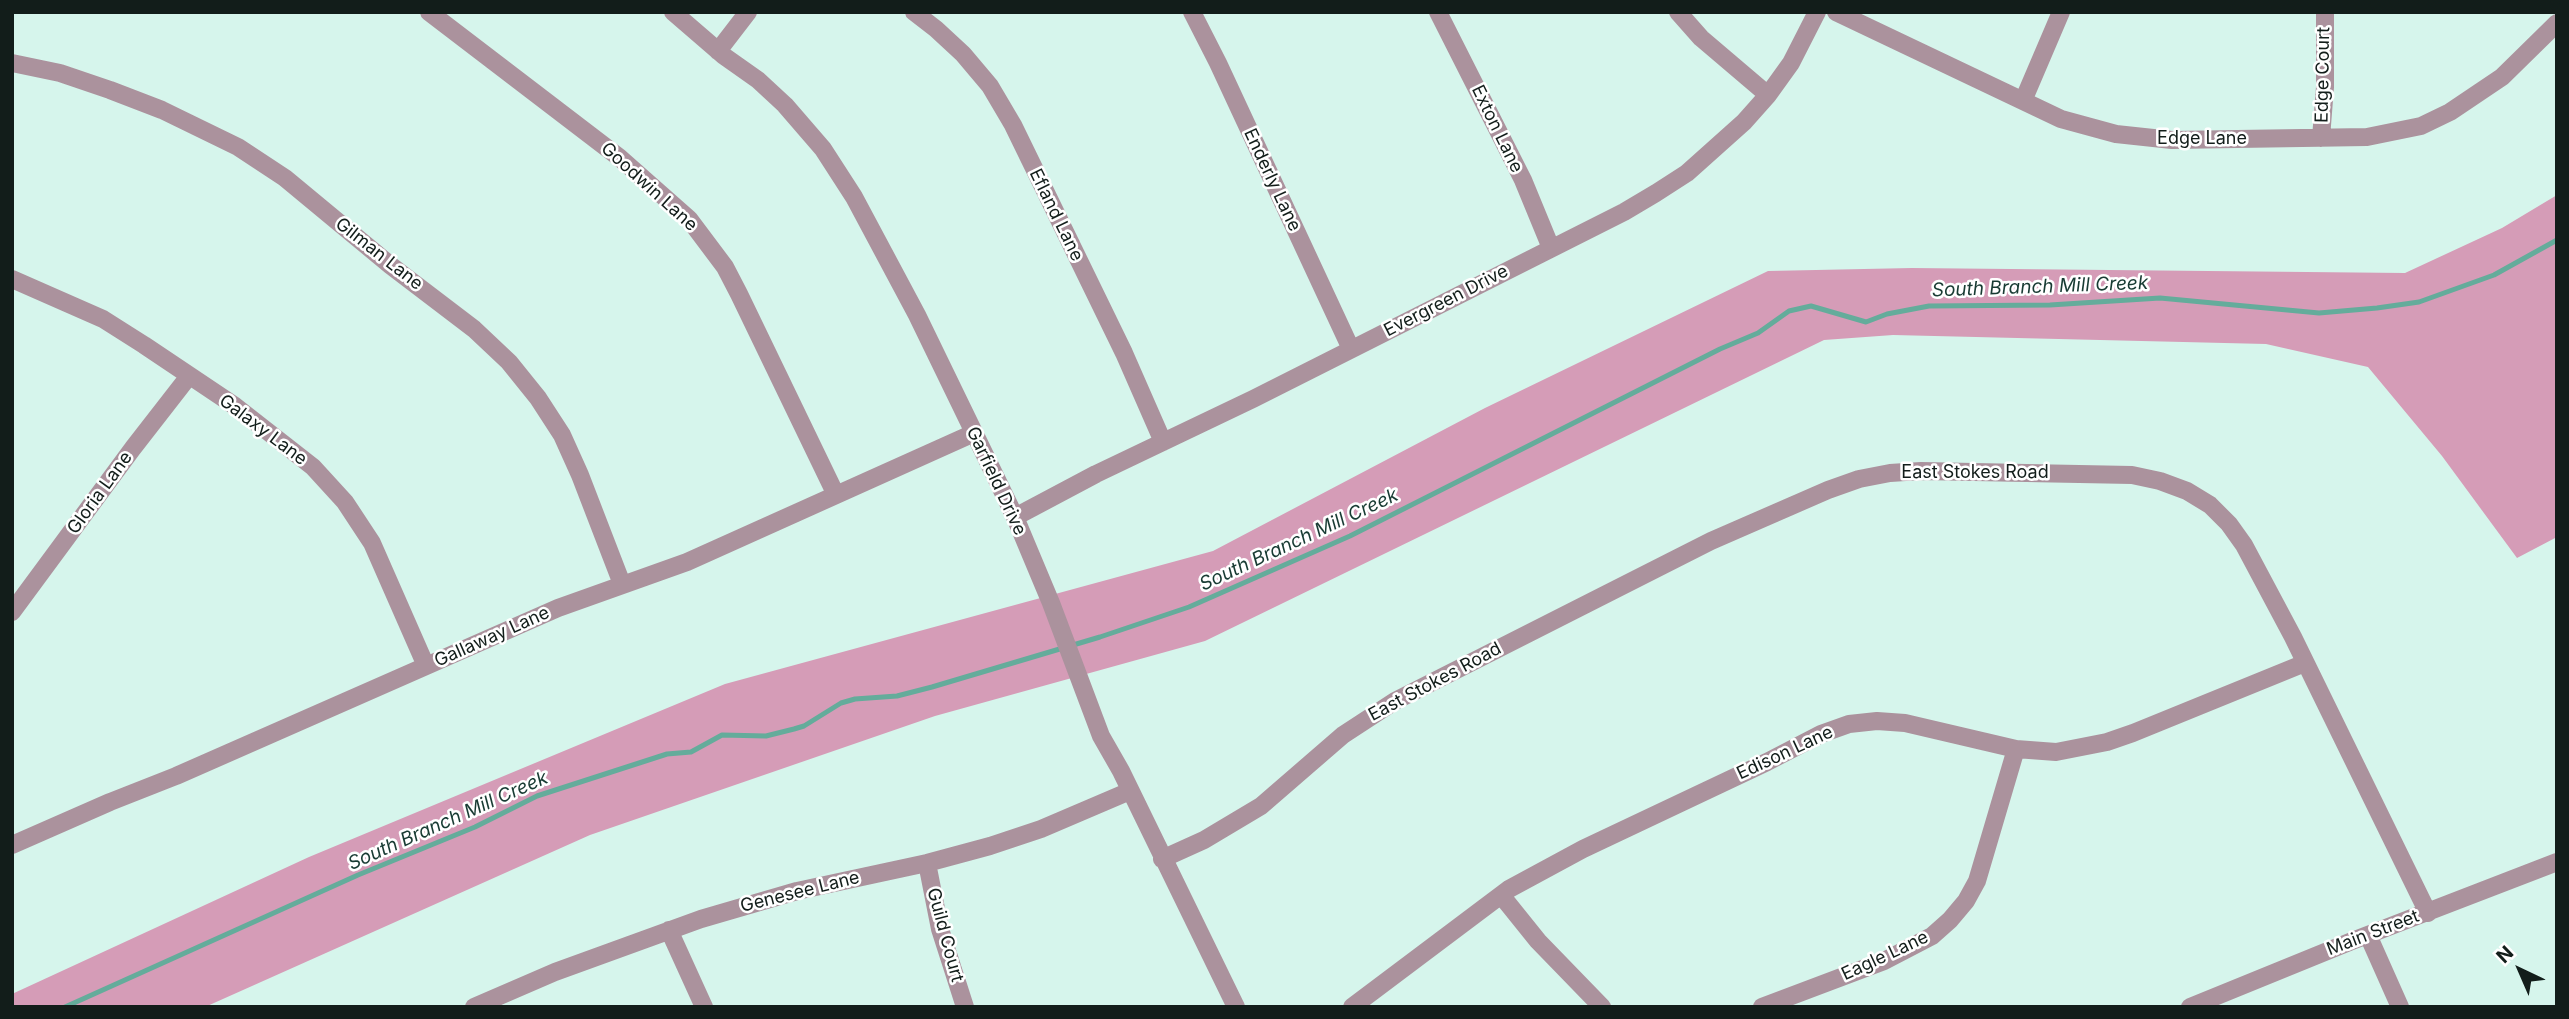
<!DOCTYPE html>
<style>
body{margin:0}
#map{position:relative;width:2569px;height:1019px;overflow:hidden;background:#d6f5ec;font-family:Inter,sans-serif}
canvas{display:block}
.frame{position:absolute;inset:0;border:14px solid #121d1a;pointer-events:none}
.north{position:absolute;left:2485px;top:935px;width:70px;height:70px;-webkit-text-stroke:5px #fff;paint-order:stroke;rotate:316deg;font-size:19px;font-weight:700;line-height:28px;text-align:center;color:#121d1a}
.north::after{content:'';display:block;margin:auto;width:24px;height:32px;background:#121d1a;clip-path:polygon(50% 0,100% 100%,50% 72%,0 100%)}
</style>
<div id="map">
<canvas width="2569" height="1019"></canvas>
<div class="frame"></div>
<div class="north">N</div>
</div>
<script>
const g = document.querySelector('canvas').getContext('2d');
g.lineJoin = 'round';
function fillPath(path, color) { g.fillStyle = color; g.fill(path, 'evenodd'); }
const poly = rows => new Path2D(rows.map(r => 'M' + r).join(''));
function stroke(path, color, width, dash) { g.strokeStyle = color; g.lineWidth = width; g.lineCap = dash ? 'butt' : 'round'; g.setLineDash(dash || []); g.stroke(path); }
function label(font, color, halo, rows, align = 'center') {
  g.font = font + ' Inter,sans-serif'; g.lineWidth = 5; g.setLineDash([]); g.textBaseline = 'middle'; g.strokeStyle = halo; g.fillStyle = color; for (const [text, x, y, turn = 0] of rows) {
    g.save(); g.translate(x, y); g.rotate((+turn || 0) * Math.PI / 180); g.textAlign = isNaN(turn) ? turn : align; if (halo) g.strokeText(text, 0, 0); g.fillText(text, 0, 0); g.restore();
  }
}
fillPath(poly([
 [2557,195,2557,537,2517,558,2442,456,2368,367,2266,344,1893,335,1824,340,1205,641,935,716,590,835,205,1007,12,1007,12,994,309,857,725,684,1213,551,1485,408,1768,271,1912,268,2405,273,2502,228]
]), '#d59cb7');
stroke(poly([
 [65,1007,358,875,475,827,537,796,667,754,691,752,722,735,766,736,794,729,804,726,841,703,855,699,897,696,932,687,1100,637,1189,607,1350,536,1720,349,1758,333,1789,311,1811,306,1866,322,1887,314,1929,306,2050,305,2160,298,2319,313,2377,308,2419,302,2494,275,2557,240]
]), '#64ac9b', 5);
stroke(poly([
 [429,12,620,158,689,219,725,267,739,294,836,495],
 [673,12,724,56,758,80,785,105,823,149,854,197,917,315,1015,517,1051,603,1101,736,1121,771,1236,1007],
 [914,12,936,29,963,54,990,86,1013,125,1124,353,1163,442],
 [1192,12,1218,63,1351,349],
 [1438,12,1523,180,1551,248],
 [1678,12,1701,38,1768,95],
 [1836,12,2061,119,2116,134,2172,140,2367,137,2421,126,2450,112,2502,77,2557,23],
 [718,51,748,12],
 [12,63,60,73,110,90,162,110,238,147,285,178,390,265,474,329,509,362,538,398,562,435,580,475,622,584],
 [2023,101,2061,12],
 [2321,138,2325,87,2325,12],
 [12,279,103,319,144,345,235,406,313,467,345,502,372,543,426,666],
 [1015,517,1096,474,1253,399,1624,212,1656,193,1687,173,1744,122,1768,95,1791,63,1817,12],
 [12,612,133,448,189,376],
 [12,845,110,802,176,776,558,608,687,562,974,433],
 [1162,859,1204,840,1261,806,1343,735,1395,701,1711,541,1828,490,1859,479,1890,473,1921,471,2132,475,2160,481,2187,491,2210,505,2229,524,2244,545,2293,637,2428,913],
 [927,863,940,929,965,1007],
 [1501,895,1538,941,1602,1007],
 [669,930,704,1007],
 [2368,935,2400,1007],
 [474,1007,555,972,701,919,797,891,927,863,990,846,1041,829,1130,791],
 [1352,1007,1509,889,1583,849,1767,762,1821,734,1849,724,1877,721,1905,723,2016,749,2056,752,2107,742,2133,733,2305,663],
 [1762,1007,1884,961,1932,936,1950,920,1966,901,1977,881,2016,749],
 [2190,1007,2352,941,2557,862]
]), '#ab929d', 18);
label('18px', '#121d1a', '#fff', [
 ["Edge Court",2323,75,-89],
 ["Exton Lane",1497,129,64],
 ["Edge Lane",2202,139],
 ["Enderly Lane",1272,180,65],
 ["Goodwin Lane",649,187,42],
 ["Efland Lane",1056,215,64],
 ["Gilman Lane",379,254,38],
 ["Evergreen Drive",1446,301,-27],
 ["Galaxy Lane",263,430,37],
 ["East Stokes Road",1975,473],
 ["Garfield Drive",996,481,65],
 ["Gloria Lane",100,493,-54],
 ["Gallaway Lane",492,637,-24],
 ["East Stokes Road",1435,682,-28],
 ["Edison Lane",1785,753,-25],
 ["Genesee Lane",800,892,-14],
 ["Main Street",2373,933,-21],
 ["Guild Court",945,935,75],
 ["Eagle Lane",1885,956,-25]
]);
label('italic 19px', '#183b33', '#fff', [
 ["South Branch Mill Creek",2040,287,-2],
 ["South Branch Mill Creek",1299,540,-25],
 ["South Branch Mill Creek",448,821,-24]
]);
</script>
